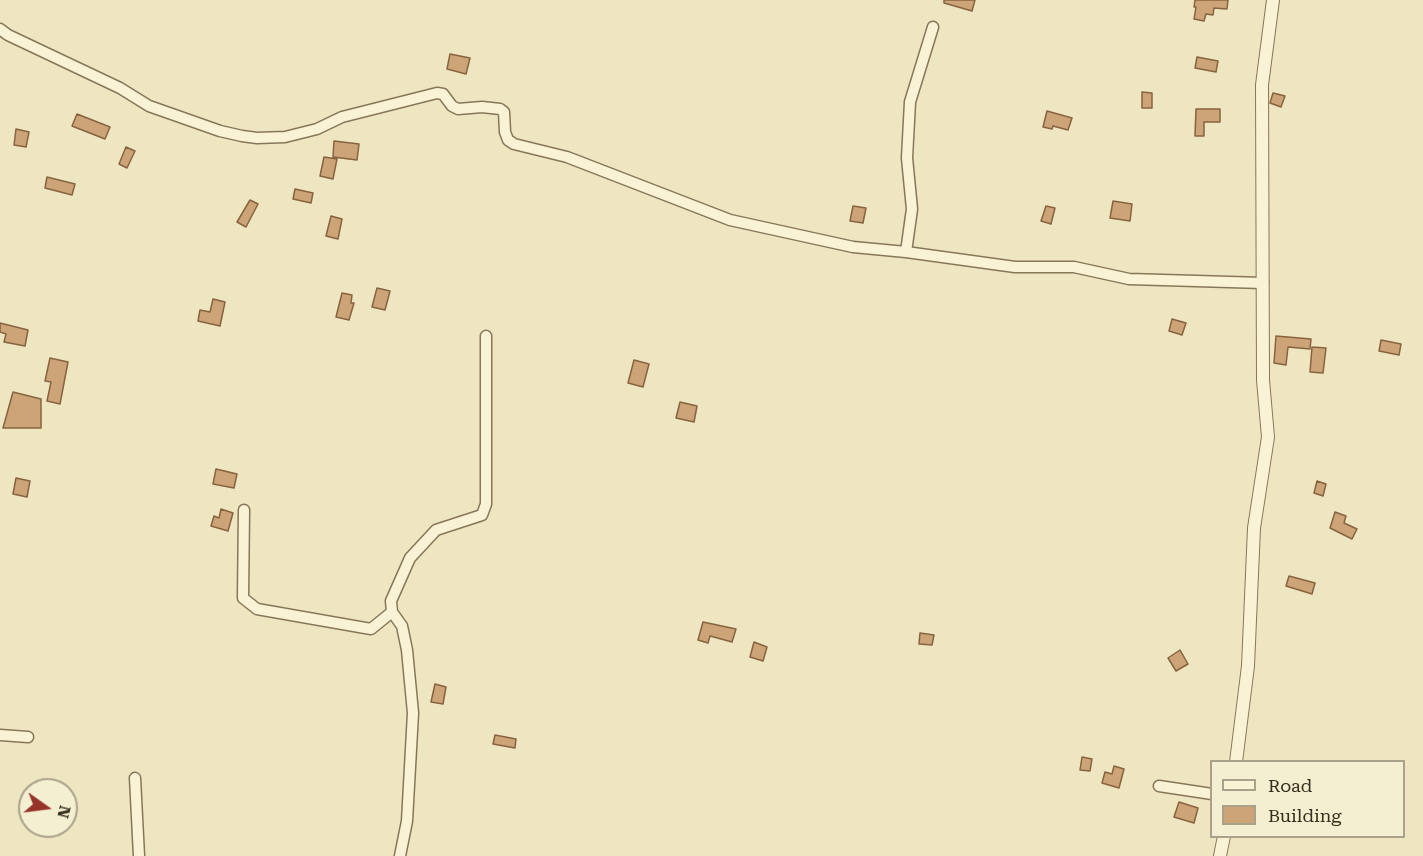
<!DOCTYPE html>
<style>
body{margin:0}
#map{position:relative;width:1423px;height:856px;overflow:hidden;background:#eee5c1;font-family:"Roboto Serif",serif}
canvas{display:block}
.legend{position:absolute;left:1210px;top:760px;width:195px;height:78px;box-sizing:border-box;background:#f5efd1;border:2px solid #a9a189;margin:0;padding:8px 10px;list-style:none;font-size:18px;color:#372d1d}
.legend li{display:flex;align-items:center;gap:12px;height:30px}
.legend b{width:30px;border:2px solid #a9a189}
.north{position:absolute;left:18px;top:778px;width:60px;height:60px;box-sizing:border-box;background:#f5efd1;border:2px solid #a9a189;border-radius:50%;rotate:104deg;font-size:16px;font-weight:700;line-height:24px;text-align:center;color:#372d1d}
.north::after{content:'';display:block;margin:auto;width:21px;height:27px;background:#963429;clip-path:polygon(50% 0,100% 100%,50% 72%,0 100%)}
</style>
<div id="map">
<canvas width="1423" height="856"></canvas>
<ul class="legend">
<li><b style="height:8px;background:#f9f2d5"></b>Road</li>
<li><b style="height:16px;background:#cca477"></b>Building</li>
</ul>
<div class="north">N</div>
</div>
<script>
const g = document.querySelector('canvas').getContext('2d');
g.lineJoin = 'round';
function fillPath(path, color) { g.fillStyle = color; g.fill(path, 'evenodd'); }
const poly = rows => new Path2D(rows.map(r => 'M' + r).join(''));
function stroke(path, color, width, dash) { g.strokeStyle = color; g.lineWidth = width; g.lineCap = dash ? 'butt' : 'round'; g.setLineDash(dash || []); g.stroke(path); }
const building = poly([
 [944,0,975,0,972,11,944,3,944,0],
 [1195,0,1228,0,1227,9,1214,8,1213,15,1206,14,1204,21,1194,19,1196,7,1194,7,1195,0],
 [450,54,470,58,466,74,447,69,450,54],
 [1197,57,1218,61,1216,72,1195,68,1197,57],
 [1142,92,1152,93,1152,108,1142,108,1142,92],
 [1273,93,1285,96,1281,107,1270,103,1273,93],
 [1196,109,1220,109,1220,122,1204,122,1204,136,1195,136,1196,109],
 [1047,111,1072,118,1068,130,1053,126,1052,129,1043,127,1047,111],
 [77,114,110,127,105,139,72,126,77,114],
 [16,129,29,132,26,147,14,145,16,129],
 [334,141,359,144,357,160,333,157,334,141],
 [126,147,135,151,127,168,119,164,126,147],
 [324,157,337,159,333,179,320,176,324,157],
 [47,177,75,184,72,195,45,188,47,177],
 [295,189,313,193,311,203,293,199,295,189],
 [250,200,258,204,246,227,237,222,250,200],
 [1113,201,1132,204,1130,221,1110,218,1113,201],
 [853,206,866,208,863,223,850,221,853,206],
 [1046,206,1055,208,1051,224,1041,221,1046,206],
 [331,216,342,219,338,239,326,236,331,216],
 [377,288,390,291,385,310,372,307,377,288],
 [342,293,352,295,351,303,354,303,349,320,336,317,342,293],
 [213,299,225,302,220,326,198,321,200,310,210,312,213,299],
 [1172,319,1186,323,1182,335,1169,331,1172,319],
 [0,323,28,330,25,346,4,342,6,334,0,332,0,323],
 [1276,336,1311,339,1310,349,1288,347,1286,365,1274,363,1276,336],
 [1381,340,1401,344,1399,355,1379,351,1381,340],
 [1312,347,1326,348,1323,373,1310,372,1312,347],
 [50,358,68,362,60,404,47,401,51,382,45,381,50,358],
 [634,360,649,364,643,387,628,383,634,360],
 [13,392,41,399,41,428,3,428,13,392],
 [680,402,697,406,694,422,676,418,680,402],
 [216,469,237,474,234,488,213,484,216,469],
 [16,478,30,481,27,497,13,494,16,478],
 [1317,481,1326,484,1323,496,1314,493,1317,481],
 [221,509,233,513,228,531,211,526,214,516,219,518,221,509],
 [1335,512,1346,516,1344,523,1357,529,1352,539,1330,528,1335,512],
 [1289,576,1315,583,1312,594,1286,586,1289,576],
 [703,622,736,629,732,642,710,636,708,643,698,640,703,622],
 [920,633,934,635,932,645,919,644,920,633],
 [754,642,767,647,763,661,750,657,754,642],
 [1180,650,1188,664,1176,671,1168,658,1180,650],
 [435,684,446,687,443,704,431,702,435,684],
 [495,735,516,739,515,748,493,744,495,735],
 [1082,757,1092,759,1090,771,1080,770,1082,757],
 [1114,766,1124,769,1119,788,1102,783,1105,772,1112,774,1114,766],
 [1179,802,1198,808,1194,823,1174,817,1179,802]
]);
fillPath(building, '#cca477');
stroke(building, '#87633f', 1.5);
const minor = poly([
 [0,29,8,35,120,88,149,106,220,131,242,136,257,138,285,137,317,129,342,117,437,93,443,94,452,106,458,109,482,107,500,109,504,112,505,132,508,140,514,144,567,157,730,220,853,247,906,252,1015,267,1074,267,1129,279,1263,283],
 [906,252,912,209,907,158,910,102,933,27],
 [244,510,243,598,257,609,371,629,392,612,402,626,407,650,413,713,407,821,400,856],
 [392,612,391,601,410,558,436,530,482,515,486,504,486,336],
 [0,735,28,737],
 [135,778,139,856],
 [1159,786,1212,794]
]);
const tertiary = poly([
 [1236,762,1248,666,1254,528,1268,437,1263,380,1262,85,1273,0],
 [1220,856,1224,836]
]);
stroke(minor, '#877759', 13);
stroke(tertiary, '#877759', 14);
stroke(minor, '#f9f2d5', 10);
stroke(tertiary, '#f9f2d5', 12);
</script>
